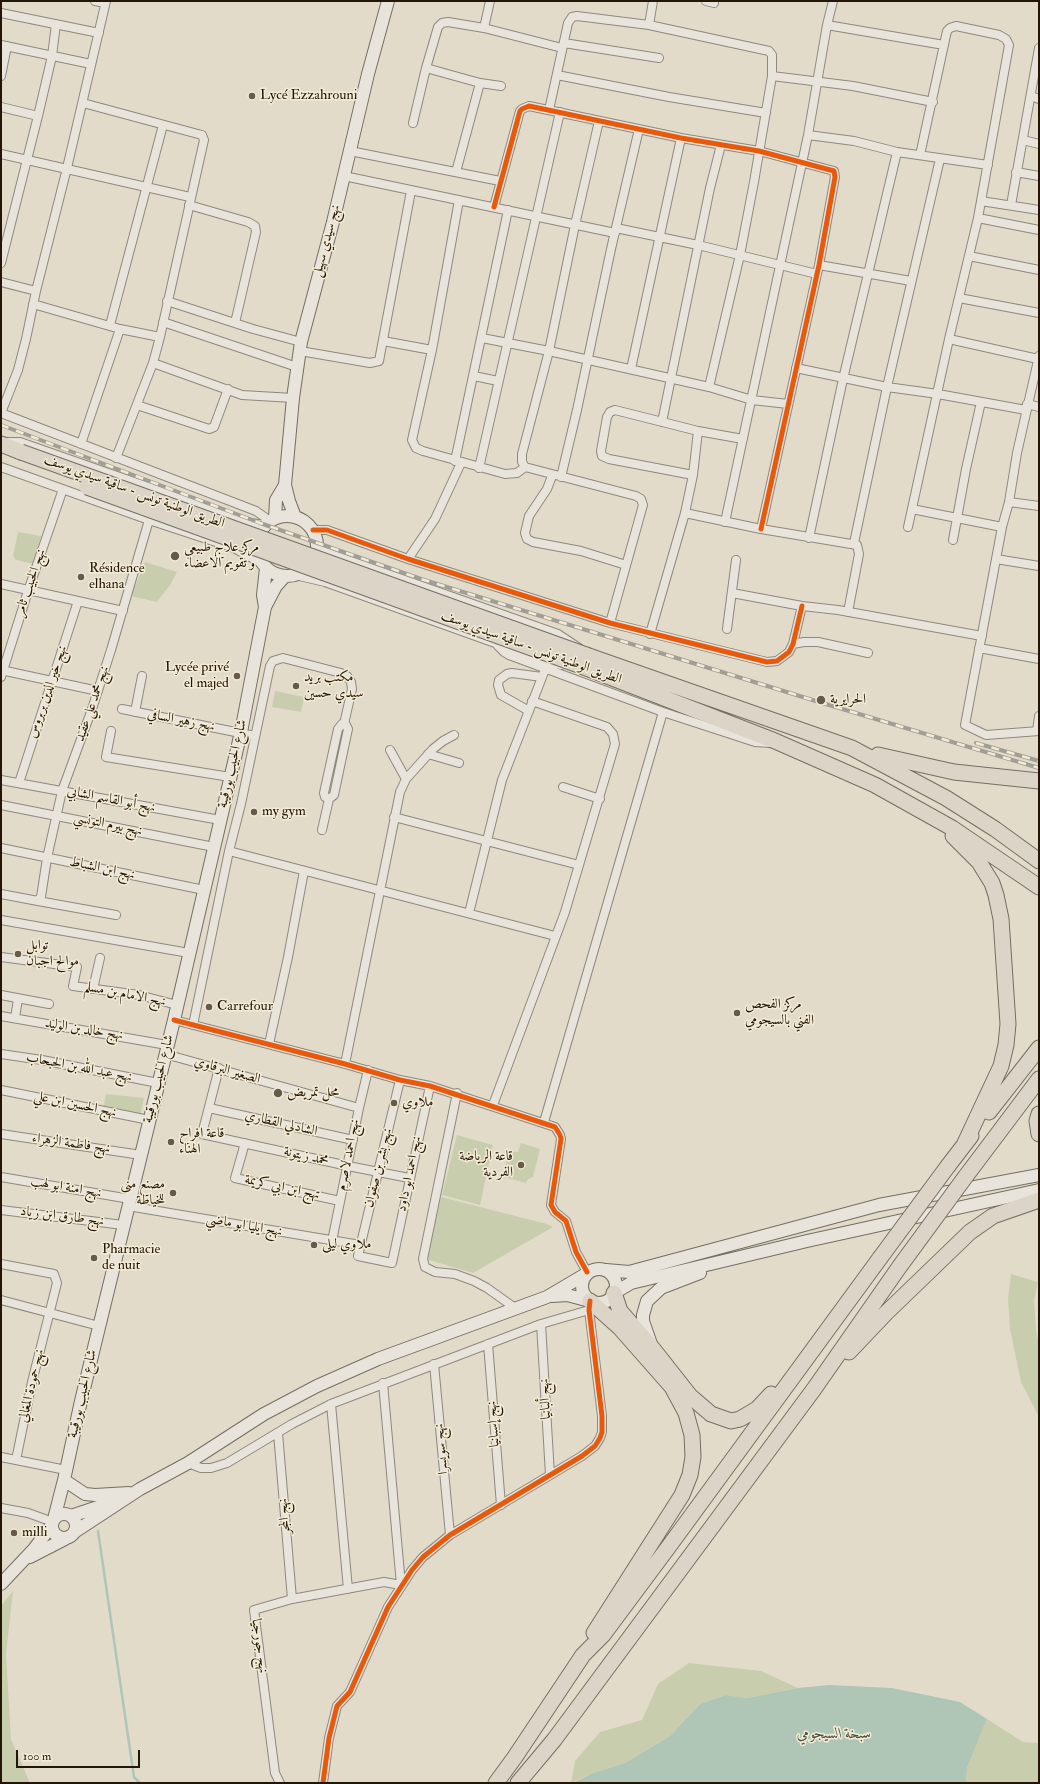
<!DOCTYPE html>
<meta charset="utf-8">
<style>
body{margin:0}
#map{position:relative;width:1040px;height:1784px;overflow:hidden;background:#e2dbca;font-family:"IM FELL Double Pica",serif}
canvas{display:block}
.frame{position:absolute;inset:0;border:2px solid #231606;pointer-events:none}
.scale{position:absolute;left:16px;top:1750px;width:124px;height:18px;box-sizing:border-box;border:2px solid #231606;border-top:0;padding-left:5px;font-size:12px;line-height:14px;white-space:nowrap;color:#231606;-webkit-text-stroke:3px #f3ebd5;paint-order:stroke}
</style>
<div id="map">
<canvas width="1040" height="1784"></canvas>
<div class="frame"></div>
<div class="scale">100 m</div>
</div>
<script>
const g = document.querySelector('canvas').getContext('2d');
g.lineJoin = 'round';
function fillPath(path, color) { g.fillStyle = color; g.fill(path, 'evenodd'); }
const poly = rows => new Path2D(rows.map(r => 'M' + r).join(''));
function stroke(path, color, width, dash) { g.strokeStyle = color; g.lineWidth = width; g.lineCap = dash ? 'butt' : 'round'; g.setLineDash(dash || []); g.stroke(path); }
function label(font, color, halo, rows, align = 'center') {
  g.font = font + ' "IM FELL Double Pica",Amiri,serif'; g.lineWidth = 3; g.setLineDash([]); g.textBaseline = 'middle'; g.strokeStyle = halo; g.fillStyle = color; for (const [text, x, y, turn = 0] of rows) {
    g.save(); g.translate(x, y); g.rotate((+turn || 0) * Math.PI / 180); g.textAlign = isNaN(turn) ? turn : align; if (halo) g.strokeText(text, 0, 0); g.fillText(text, 0, 0); g.restore();
  }
}
fillPath(poly([
 [18,532,41,536,34,564,16,560,13,556],
 [145,562,177,572,170,585,157,602,131,596],
 [275,691,304,697,301,712,272,707],
 [106,1094,144,1098,140,1116,103,1109],
 [457,1135,493,1145,480,1205,442,1195],
 [521,1143,540,1149,533,1177,528,1179,526,1183,503,1177,509,1151,518,1152],
 [441,1197,547,1224,553,1227,473,1273,429,1260,427,1255],
 [1011,1274,1038,1282,1034,1300,1036,1331,1039,1344,1039,1417,1021,1382,1010,1329,1008,1299],
 [13,1591,6,1654,11,1739,30,1783,1,1783,1,1606],
 [689,1663,761,1671,798,1688,747,1698,726,1695,700,1704,670,1736,625,1763,593,1773,571,1783,575,1761,600,1732,642,1720,658,1684],
 [987,1719,1023,1742,1039,1743,1039,1783,966,1783,967,1768]
]), '#c8cead');
fillPath(poly([
 [829,1685,892,1688,960,1702,987,1719,967,1768,966,1783,573,1783,593,1773,625,1763,670,1736,700,1704,726,1695,747,1698,798,1688]
]), '#afc6b7');
stroke(poly([
 [98,1531,134,1777,140,1783]
]), '#afc6b7', 2.5);
const street = poly([
 [95,1,105,3],
 [706,1,714,3],
 [1,13,99,33],
 [649,25,653,1],
 [827,25,944,45],
 [484,28,490,1],
 [564,43,659,58],
 [1,45,91,64],
 [426,68,480,83,501,86],
 [557,75,669,97,766,113],
 [1,76,7,46],
 [772,76,853,86,933,102],
 [1031,96,1039,99],
 [83,103,198,134,202,135,204,140,160,337,153,363,116,458],
 [1,107,38,116],
 [549,110,568,23,572,17,577,16,649,25,769,51,772,55,772,76,754,182,740,255,709,387],
 [599,121,575,225,549,351,522,454,522,462,525,467,636,496,641,499,643,505,610,623],
 [413,123,426,68,438,27,442,23,448,22,484,28,562,48],
 [808,135,854,141,897,152,988,165],
 [1023,140,1039,144],
 [350,151,500,181],
 [1,154,190,197],
 [456,172,480,83],
 [1016,172,1039,176],
 [344,176,615,233],
 [459,200,432,350,412,440,416,448,423,451,505,474,517,473,525,467],
 [981,201,1039,210],
 [189,205,248,222,255,226,256,232,235,323],
 [1011,205,1039,48],
 [494,207,520,111,522,109,529,106,681,138,759,151,834,171,835,177,819,265,761,529],
 [978,218,1039,230],
 [616,228,698,245,817,274],
 [969,256,1039,270],
 [1,263,38,116,52,56,56,24],
 [819,265,911,281],
 [1,282,36,291],
 [959,298,1039,313],
 [167,301,253,329,301,342],
 [33,304,120,329,160,337],
 [163,322,297,367],
 [110,325,163,125],
 [482,338,549,351,709,387,752,400,788,404],
 [949,339,1038,359],
 [383,341,432,350],
 [300,351,370,363,379,361,411,191],
 [1039,356,1017,453,1009,502,1002,527,965,725,986,735,1039,731],
 [153,363,242,395,293,398],
 [796,368,887,387,938,394,1026,410],
 [631,369,681,138],
 [474,376,498,381],
 [1027,404,1039,407],
 [137,405,209,429,214,427,228,389],
 [1,413,18,370,26,339,36,291,67,168,106,1],
 [1,413,256,511,270,521],
 [662,422,710,188,721,145],
 [3,442,20,442,251,523,264,525],
 [81,444,120,329],
 [455,461,508,210],
 [1,467,149,520,234,548,263,564],
 [479,468,560,112],
 [693,475,609,459,602,456,601,451,607,417,610,412,615,410,698,431,743,439],
 [552,476,547,489,529,516,525,533,527,539,533,542,581,551,626,565],
 [561,477,577,410,611,249,639,129],
 [1009,502,1039,506],
 [912,509,1002,527],
 [685,513,761,529,857,545,859,554,848,612],
 [725,522,808,135,827,25,833,1],
 [908,527,949,339,978,218,1009,45,1006,39,999,35,956,26,950,28,947,31,920,155],
 [313,530,327,530,408,559,610,623,767,662,777,661,789,652,793,644,802,606],
 [809,538,843,379,897,152],
 [953,540,966,469,981,402],
 [854,543,887,387,940,159],
 [317,544,331,554,558,634,579,648],
 [408,559,435,519,461,463],
 [996,559,1039,566],
 [295,575,325,582,548,662,561,665],
 [1,584,123,611],
 [732,593,802,606,838,610,982,636],
 [727,629,736,560],
 [650,634,685,513,693,475,698,431],
 [793,644,804,642,818,642,868,653],
 [498,646,504,652,509,655,663,712,755,742,770,743],
 [979,648,1039,659],
 [1,670,98,691],
 [1,677,28,591,63,489],
 [122,709,255,736],
 [529,711,501,695,498,685,499,680,507,674,512,673,542,677],
 [135,712,142,676],
 [342,724,346,725,348,729,334,795,329,799,325,797,324,793,338,729,342,724],
 [111,731,106,757,230,777],
 [1037,731,1039,716],
 [390,750,406,779],
 [428,754,459,763],
 [1,780,220,820],
 [19,783,78,601],
 [563,787,600,799],
 [1,805,214,847],
 [394,817,579,865],
 [322,830,329,799],
 [1,848,204,890],
 [229,851,555,936],
 [1,894,38,901,41,897,47,858,62,791,92,709,111,650,149,520],
 [38,901,116,915],
 [469,913,502,780,546,667],
 [1,920,189,953],
 [1,957,77,967,73,986,139,995,177,1005],
 [93,989,100,958],
 [1,995,49,1004],
 [1,1016,167,1045],
 [15,1018,18,999],
 [174,1020,345,1064,400,1080,430,1086,555,1127,560,1135,561,1139,551,1205,555,1212,566,1221,576,1252,587,1272],
 [193,1025,229,851,241,804,270,666,273,661,283,658,341,673,347,676,351,682,352,689,344,724],
 [269,1044,288,957,304,871],
 [1,1054,42,1060,158,1083],
 [165,1054,359,1108],
 [345,1064,400,792,406,779,433,749,443,741,454,735],
 [219,1068,202,1134,348,1166,409,1178],
 [400,1080,358,1256,392,1263,430,1086],
 [1,1090,149,1120],
 [457,1093,423,1259,425,1267,435,1272,455,1274,474,1281,487,1288,515,1308],
 [493,1105,565,912,615,744,613,734,607,727,532,701],
 [209,1108,353,1140],
 [544,1122,663,712],
 [1,1134,141,1155],
 [245,1143,235,1178,340,1201],
 [1,1177,130,1199],
 [128,1206,360,1245],
 [1,1210,123,1225],
 [332,1241,359,1108,368,1070],
 [1,1264,54,1274,57,1283,32,1382,16,1460],
 [1,1300,99,1326],
 [541,1324,550,1475],
 [488,1344,501,1505],
 [434,1364,450,1535],
 [331,1404,348,1589],
 [278,1433,292,1599],
 [1,1457,66,1470],
 [188,1463,201,1468,211,1468,227,1463,292,1424,331,1404,541,1324,589,1310],
 [1,1508,28,1513,53,1522],
 [280,1783,275,1773,254,1610,292,1599,384,1582,401,1585,383,1383],
 [323,1783,329,1738,337,1706,350,1692,388,1607,412,1570,423,1557,450,1535,582,1456,595,1446,600,1438,602,1432,602,1416,589,1310,590,1301]
]);
const secondary = poly([
 '257 546a30 30 0 1 1 60 0a30 30 0 1 1-60 0Z',
 [295,517,289,501,285,485,293,398,301,342,333,222,368,74,388,1],
 [275,518,276,500,285,485],
 [265,607,276,586,285,576],
 '582 1286a17 17 0 1 1 34 0a17 17 0 1 1-34 0Z',
 [606,1270,629,1272,879,1205,1039,1175],
 [614,1293,631,1283,807,1241,1039,1190],
 [552,1296,567,1295,590,1301],
 [651,1344,643,1321,643,1315,647,1301,661,1288,700,1273],
 [64,1480,85,1494,95,1495,129,1493],
 '52 1526a12 12 0 1 1 24 0a12 12 0 1 1-24 0Z',
 [71,1516,110,1503],
 [54,1519,64,1480,81,1401,174,1020,241,732,265,607,263,595,266,568],
 [76,1531,140,1489,188,1463,264,1414,317,1386,378,1359,547,1297,586,1274],
 [30,1557,65,1539],
 [1,1584,34,1549,52,1525]
]);
const highway = poly([
 [1,444,21,452],
 [589,656,852,748,946,798,995,829,1039,861],
 [584,667,775,741,875,785,952,828,1039,887],
 [878,755,954,772,1039,781],
 [953,836,979,862,992,883,996,895,1001,919,1008,1024,1006,1045,1001,1066,965,1143],
 [989,1112,1039,1048],
 [1039,1114,1037,1121,1039,1134],
 [948,1166,971,1136],
 [966,1176,1039,1079],
 [614,1293,620,1311,653,1349,690,1396,711,1414,731,1421,740,1419,757,1409,771,1394],
 [590,1301,620,1328,672,1387,686,1413,692,1435,693,1457,690,1475,682,1495,594,1633],
 [849,1352,886,1313,970,1232,993,1216,1039,1200],
 [496,1783,515,1757,583,1655,603,1635,667,1549,880,1258],
 [518,1783,554,1740,814,1389,900,1266]
]);
stroke(street, '#8e897e', 10);
stroke(secondary, '#746e63', 14);
stroke(highway, '#746e63', 17);
stroke(street, '#e8e4dc', 8);
stroke(secondary, '#e8e4dc', 12);
stroke(highway, '#dcd5c7', 15);
const rail = poly([
 [1,425,260,523,421,579,819,702,1039,768],
 [976,743,1039,761]
]);
stroke(rail, '#a19e95', 4);
stroke(rail, '#f3ebd5', 2.5, [8]);
const highwayBridge = poly([
 [21,452,589,656],
 [87,487,584,667],
 [880,1258,948,1166],
 [900,1266,966,1176]
]);
stroke(highwayBridge, '#746e63', 17, []);
stroke(highwayBridge, '#dcd5c7', 15);
stroke(poly([
 [494,207,520,111,522,109,529,106,681,138,759,151,834,171,835,177,819,265,761,529],
 [313,530,327,530,408,559,610,623,767,662,777,661,789,652,793,644,802,606],
 [174,1020,345,1064,400,1080,430,1086,555,1127,560,1135,561,1139,551,1205,555,1212,566,1221,576,1252,587,1272],
 [323,1783,329,1738,337,1706,350,1692,388,1607,412,1570,423,1557,450,1535,582,1456,595,1446,600,1438,602,1432,602,1416,589,1310,590,1301]
]), '#e8590c', 5);
for (const [x, y, r, color] of [
 [252,96,4,"#665b4b"],
 [175,556,5,"#665b4b"],
 [81,577,4,"#665b4b"],
 [237,676,4,"#665b4b"],
 [296,686,4,"#665b4b"],
 [821,700,5,"#665b4b"],
 [254,812,4,"#665b4b"],
 [18,954,4,"#665b4b"],
 [209,1007,4,"#665b4b"],
 [737,1013,4,"#665b4b"],
 [278,1093,5,"#665b4b"],
 [394,1103,4,"#665b4b"],
 [171,1142,4,"#665b4b"],
 [521,1165,4,"#665b4b"],
 [173,1193,4,"#665b4b"],
 [314,1245,4,"#665b4b"],
 [94,1258,4,"#665b4b"],
 [14,1533,4,"#665b4b"]
]) { const dot = new Path2D(); dot.arc(x, y, r, 0, 2 * Math.PI); g.fillStyle = color; g.fill(dot); stroke(dot, '#f3ebd5', 1.5); }
label('14px', '#231606', '#f3ebd5', [
 ["Lycé Ezzahrouni",260,96],
 ["مركز علاج طبيعي",184,548],
 ["و تقويم الاعضاء",184,564],
 ["Résidence",89,569],
 ["elhana",89,585],
 ["Lycée privé",229,668,"right"],
 ["el majed",229,684,"right"],
 ["مكتب بريد",304,678],
 ["سيدي حسين",304,694],
 ["الحرايرية",830,700],
 ["my gym",262,812],
 ["توابل",26,946],
 ["موالح اجبان",26,962],
 ["مركز الفحص",745,1005],
 ["الفني بالسيجومي",745,1021],
 ["Carrefour",217,1007],
 ["محل تمريض",287,1093],
 ["ملاوي",402,1103],
 ["قاعة افراح",179,1134],
 ["الهناء",179,1150],
 ["قاعة الرياضة",513,1157,"right"],
 ["الفردية",513,1173,"right"],
 ["مصنع منى",165,1185,"right"],
 ["للخياطة",165,1201,"right"],
 ["ملاوي ليلى",322,1245],
 ["Pharmacie",102,1250],
 ["de nuit",102,1266],
 ["milli",22,1533]
], 'left');
label('14px', '#231606', '#f3ebd5', [
 ["نهج سيدي سهيل",327,241,-75],
 ["الطريق الوطنية تونس - ساقية سيدي يوسف",134,492,20],
 ["نهج الحبيب ثامر",31,583,-71],
 ["الطريق الوطنية تونس - ساقية سيدي يوسف",531,648,20],
 ["نهج خير الدين بربروس",48,692,-71],
 ["نهج محمد علي عقيد",93,704,-71],
 ["نهج زهير السافي",181,721,11],
 ["شارع الحبيب بورقيبة",233,764,-77],
 ["نهج أبو القاسم الشابي",111,800,11],
 ["نهج بيرم التونسي",108,825,12],
 ["نهج ابن الشباط",102,869,12],
 ["نهج الامام بن مسلم",125,995,11],
 ["نهج خالد بن الوليد",84,1030,9],
 ["نهج عبد الله بن الحبحاب",79,1068,11],
 ["الصغير البرقاوي",227,1071,16],
 ["شارع الحبيب بورقيبة",159,1079,-76],
 ["نهج الحسين ابن علي",75,1105,12],
 ["الشادلي القطاري",281,1124,13],
 ["نهج فاطمة الزهراء",71,1144,8],
 ["نهج احمد لاصرم",349,1155,-79],
 ["محمد زيتونة",306,1157,13],
 ["نهج بشر بن صفوان",379,1168,-76],
 ["نهج احمد ابو داود",410,1174,-78],
 ["نهج امنة ابو لهب",66,1188,10],
 ["تهج ابن ابي كريمة",282,1188,12],
 ["نهج طارق ابن زياد",62,1217,7],
 ["نهج ايليا ابو ماضي",244,1226,10],
 ["نهج حمودة المغالي",32,1386,-77],
 ["شارع الحبيب بورقيبة",83,1394,-77],
 ["نهج ألبانيا",546,1399,-93],
 ["نهج إسبانيا",494,1424,-94],
 ["نهج سويسرا",442,1449,-95],
 ["نهج المجر",285,1516,-95],
 ["نهج جورجيا",259,1646,82]
]);
label('italic 15px', '#4c5041', '#f3ebd5', [
 ["سبخة السيجومي",834,1735]
]);
</script>
